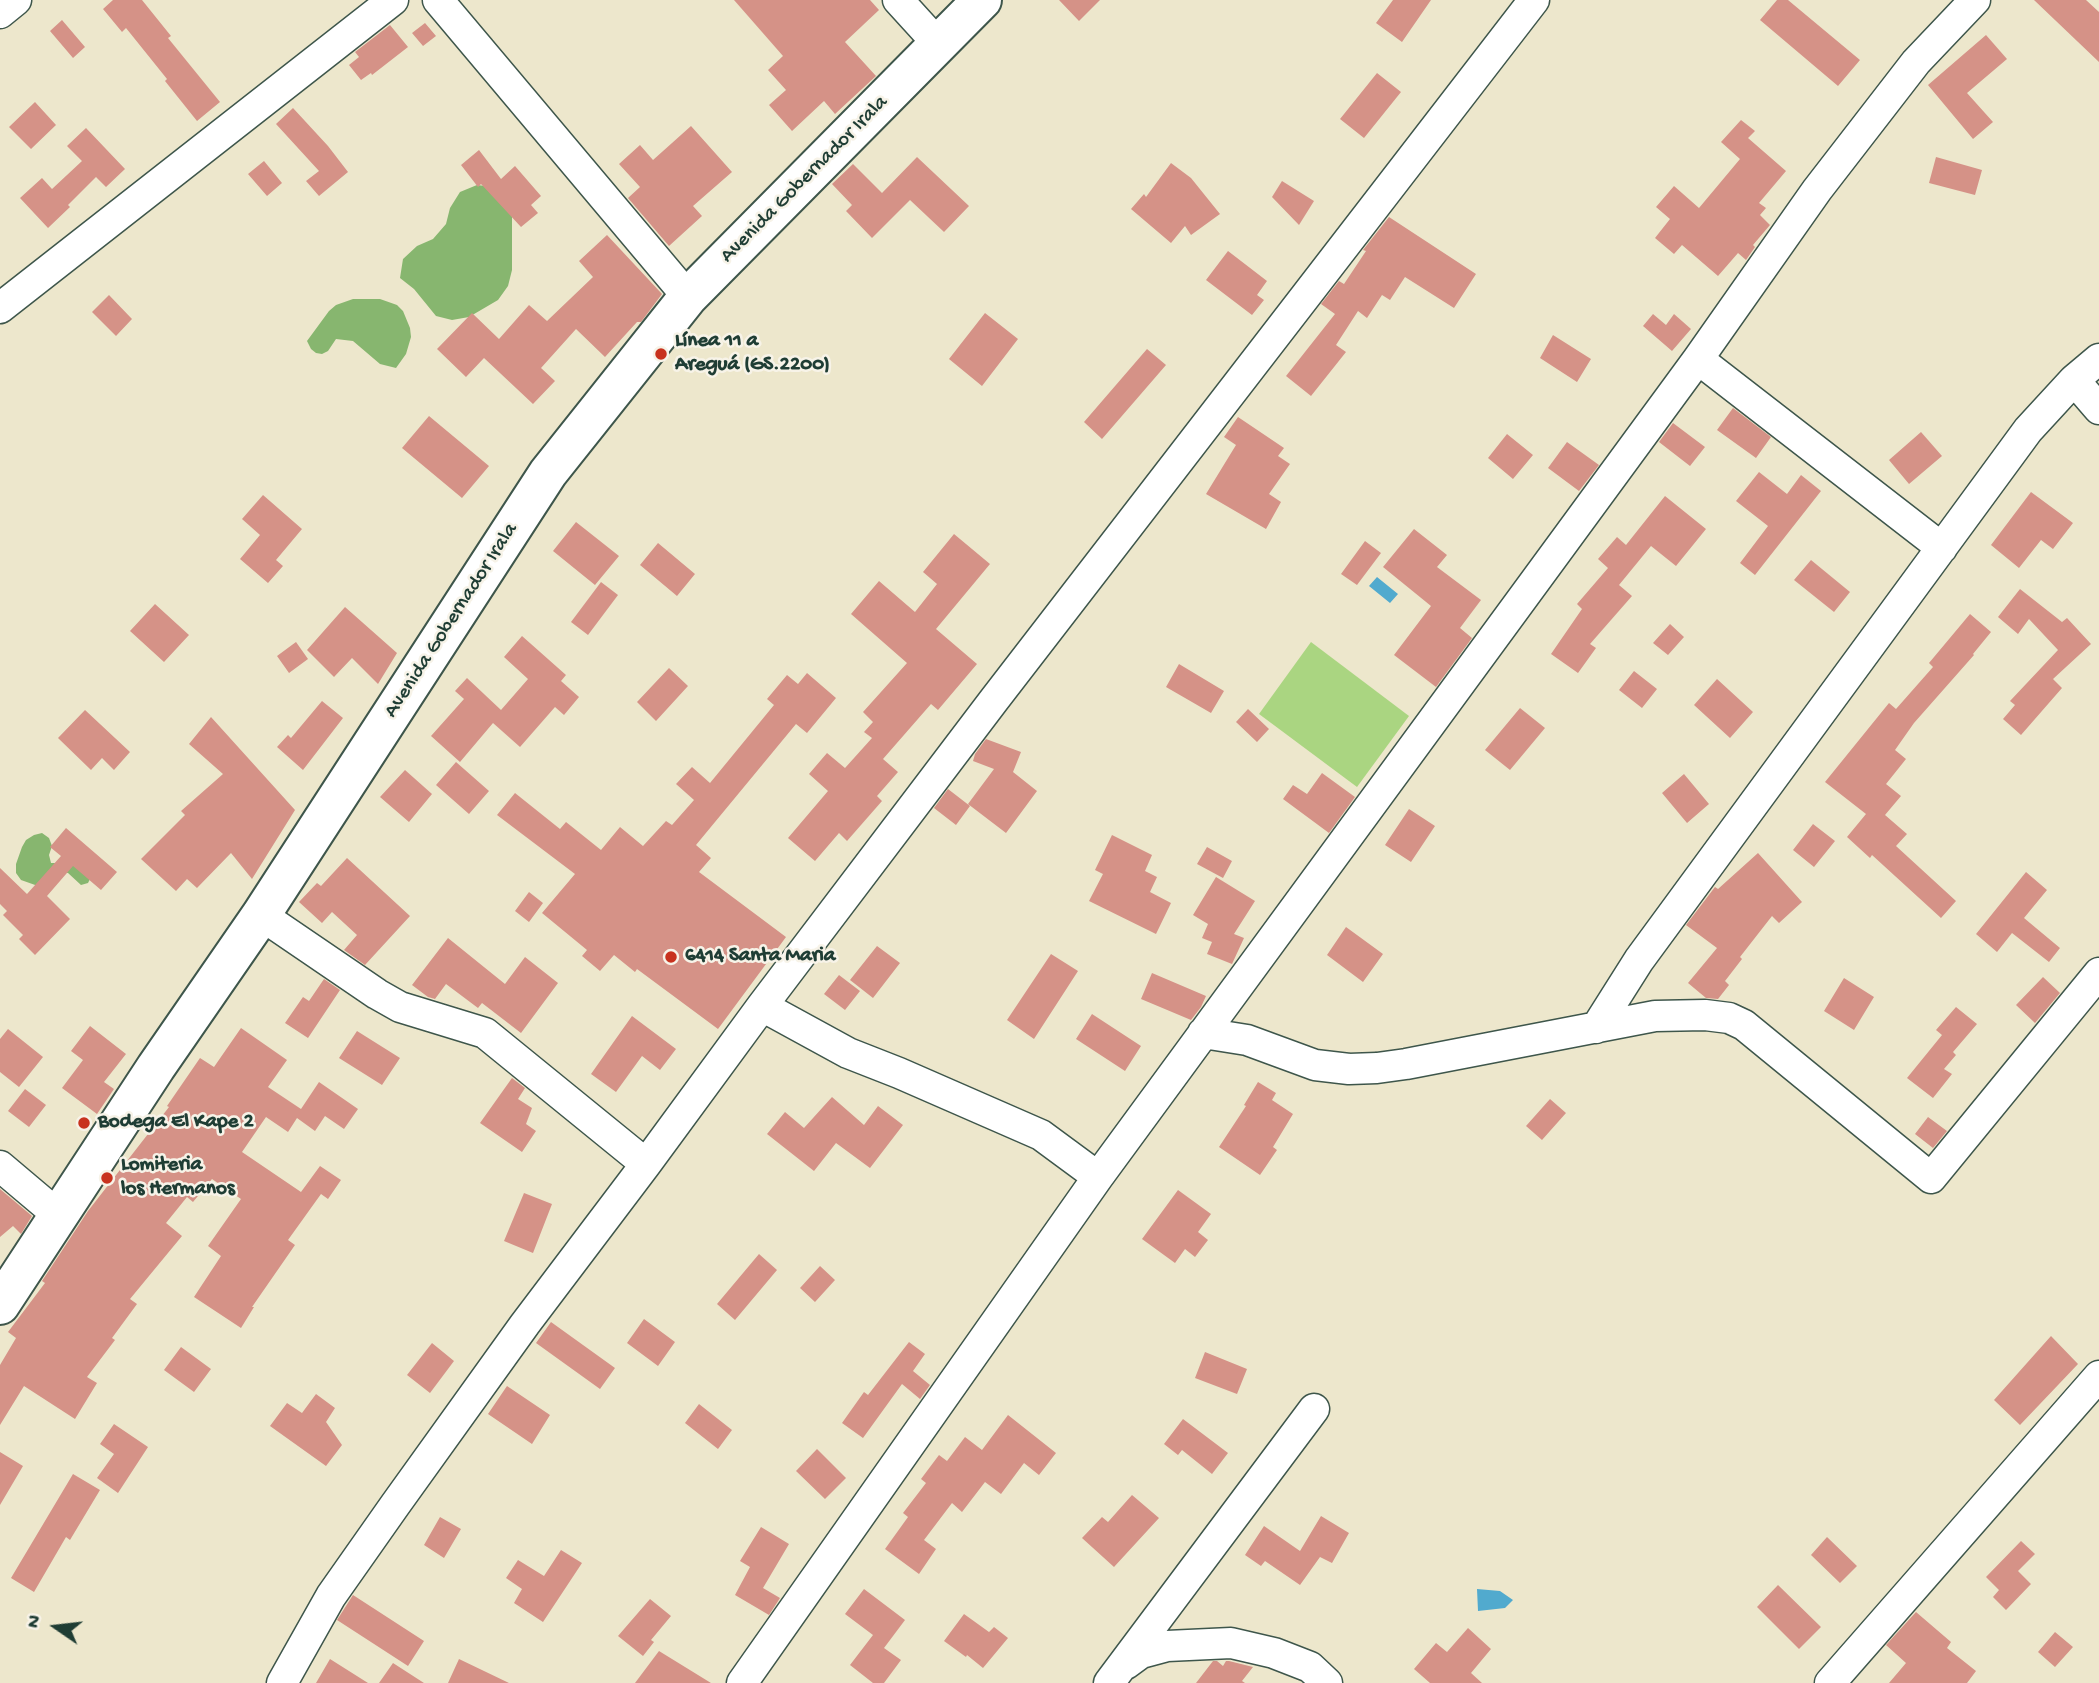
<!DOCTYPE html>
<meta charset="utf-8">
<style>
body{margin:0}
#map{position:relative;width:2099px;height:1683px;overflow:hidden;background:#ede7cc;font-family:"Gochi Hand",sans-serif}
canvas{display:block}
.north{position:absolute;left:21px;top:1592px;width:70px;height:70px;-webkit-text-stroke:5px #f7f3e8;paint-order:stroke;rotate:284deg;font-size:19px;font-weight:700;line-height:28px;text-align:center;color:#1f3d34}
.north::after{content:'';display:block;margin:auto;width:24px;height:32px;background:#1f3d34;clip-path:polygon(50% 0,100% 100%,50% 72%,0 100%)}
</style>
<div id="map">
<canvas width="2099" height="1683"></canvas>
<div class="north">N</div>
</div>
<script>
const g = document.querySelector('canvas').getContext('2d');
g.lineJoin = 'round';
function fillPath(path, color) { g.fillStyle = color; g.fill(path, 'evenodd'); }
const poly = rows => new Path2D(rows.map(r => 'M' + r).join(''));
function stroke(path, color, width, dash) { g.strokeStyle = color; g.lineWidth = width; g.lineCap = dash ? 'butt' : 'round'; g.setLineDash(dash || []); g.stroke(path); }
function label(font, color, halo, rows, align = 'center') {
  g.font = font + ' "Gochi Hand",sans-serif'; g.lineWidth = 5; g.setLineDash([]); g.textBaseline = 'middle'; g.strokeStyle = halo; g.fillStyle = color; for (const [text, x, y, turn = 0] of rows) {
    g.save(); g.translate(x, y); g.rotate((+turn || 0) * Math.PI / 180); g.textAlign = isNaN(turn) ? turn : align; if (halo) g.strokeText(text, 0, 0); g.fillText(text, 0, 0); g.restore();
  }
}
fillPath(poly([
 [1311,642,1409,716,1357,787,1259,714]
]), '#aad581');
fillPath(poly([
 [477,185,494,187,512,216,512,270,508,286,498,300,469,317,452,320,436,316,414,289,400,278,403,259,417,246,433,239,446,224,450,208,460,192],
 [353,299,380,299,397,305,403,311,410,328,411,337,406,354,396,368,380,364,353,341,336,339,328,351,322,354,316,353,311,349,307,341,329,311,336,305],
 [42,833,49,838,52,846,49,855,51,863,60,863,67,858,92,875,88,883,81,885,68,873,59,872,38,886,21,880,16,873,16,864,22,847,26,840,34,835]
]), '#87b66f');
fillPath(poly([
 [1377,577,1398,594,1390,603,1369,586],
 [1477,1589,1500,1591,1513,1600,1505,1608,1478,1611]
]), '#51aace');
fillPath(poly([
 [113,0,142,0,171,36,168,38,220,102,197,121,165,81,167,79,126,28,122,32,103,9],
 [734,0,870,0,879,10,845,42,876,76,835,114,824,101,792,131,769,105,786,90,768,70,783,56],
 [1059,0,1100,0,1079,21],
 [1393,0,1431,0,1402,42,1376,23],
 [1777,0,1788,0,1860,60,1838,86,1760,20],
 [2034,0,2086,0,2099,12,2099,62],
 [62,20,85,47,73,58,50,31],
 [425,23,436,36,423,46,412,33],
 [390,25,408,47,372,75,371,73,361,80,349,65,359,57,355,52],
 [1986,35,2007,59,1967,93,1993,122,1973,139,1928,85],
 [1377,73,1401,92,1364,138,1340,119],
 [35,102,56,125,31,149,9,127],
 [293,108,328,146,348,172,319,196,306,181,319,171,276,124],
 [1741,120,1755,131,1748,138,1786,171,1759,203,1766,208,1760,215,1770,225,1753,245,1755,247,1746,260,1738,253,1718,276,1682,245,1674,254,1655,238,1670,219,1656,207,1674,186,1699,208,1740,159,1721,142],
 [691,126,732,172,693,206,702,216,669,246,628,198,640,187,619,164,640,145,653,160],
 [86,128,125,169,106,187,96,177,68,205,70,207,48,228,20,198,42,178,52,189,82,161,67,146],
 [479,150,501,179,515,166,541,196,531,205,538,213,521,227,481,184,478,187,461,165],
 [917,157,969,206,944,232,910,200,872,238,846,211,852,205,832,184,853,164,882,193],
 [1936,157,1982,170,1975,195,1929,183],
 [264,161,282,183,267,196,248,174],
 [1171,163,1191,178,1220,214,1191,235,1185,226,1171,243,1131,209,1144,194,1146,197],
 [1282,181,1314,201,1299,225,1272,197],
 [1389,217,1476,274,1454,308,1405,277,1390,300,1382,295,1367,318,1358,311,1336,345,1346,352,1311,396,1286,376,1335,314,1321,304,1339,281,1344,284,1366,251,1363,250],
 [607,235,662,294,641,322,637,322,605,357,576,329,541,368,555,381,533,404,484,358,466,377,437,349,472,313,499,339,529,305,547,321,593,277,579,261],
 [1228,251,1267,281,1257,295,1264,300,1252,315,1206,280],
 [109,295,132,319,116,336,92,312],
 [985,313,1018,339,982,386,949,359],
 [1653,314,1666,325,1674,314,1691,329,1672,351,1643,326],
 [1553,335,1591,359,1577,382,1540,358],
 [1147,349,1166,365,1102,439,1084,422],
 [1733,408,1771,437,1756,458,1717,430],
 [429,416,489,466,462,498,402,448],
 [1238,417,1284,448,1278,456,1290,464,1269,494,1281,502,1266,529,1206,494,1236,445,1224,437],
 [1673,423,1705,447,1690,466,1659,442],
 [1921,432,1942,456,1909,484,1889,460],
 [1507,434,1533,455,1513,479,1488,458],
 [1567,442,1599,465,1579,491,1548,468],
 [1759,472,1787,494,1801,475,1821,491,1755,575,1740,563,1768,526,1736,501],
 [2031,492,2073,523,2053,549,2041,540,2019,568,1991,545],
 [263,495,302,529,276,560,283,566,268,583,240,559,260,535,242,519],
 [1665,496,1706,529,1676,566,1651,546,1619,585,1632,596,1590,644,1596,648,1578,673,1551,654,1582,609,1577,604,1608,568,1598,559,1617,537,1626,545],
 [576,522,619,556,595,585,553,551],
 [1414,529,1447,555,1437,567,1481,600,1460,628,1472,638,1436,687,1394,655,1431,606,1383,567],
 [954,534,990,564,936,629,977,664,938,710,931,704,883,759,898,772,877,796,882,801,847,841,839,833,815,861,788,838,828,791,809,774,827,753,845,768,872,738,864,732,873,722,863,712,907,663,851,614,879,581,915,612,937,584,923,572],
 [1365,541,1381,553,1357,585,1341,574],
 [658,543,695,574,677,596,640,565],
 [1811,560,1850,592,1834,612,1794,580],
 [601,582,618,595,588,635,571,622],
 [2020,589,2062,622,2067,618,2091,644,2053,679,2062,688,2021,735,2003,719,2015,705,2010,701,2058,650,2029,619,2018,634,1998,617],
 [155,604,189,635,164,662,130,631],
 [345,607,397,653,378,684,352,658,334,677,307,650],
 [1970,614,1991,632,1973,654,1974,655,1914,723,1895,750,1906,759,1886,784,1901,796,1885,815,1907,834,1896,846,1956,901,1941,918,1872,855,1870,858,1847,837,1866,814,1825,782,1889,703,1896,709,1933,667,1929,663],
 [1670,624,1684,637,1668,655,1653,643],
 [522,636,566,675,561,681,579,697,564,715,555,707,520,747,493,723,460,762,431,736,464,699,455,691,467,678,501,710,528,679,504,657],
 [296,642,308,659,289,673,277,656],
 [1179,664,1224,691,1211,713,1166,687],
 [669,668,688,686,656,721,637,702],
 [1634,671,1657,689,1642,708,1619,690],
 [807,673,836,698,807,733,796,724,696,845,711,858,699,872,786,937,718,1029,637,969,635,972,614,955,600,971,582,956,587,950,542,913,575,874,497,815,515,793,560,829,566,822,601,850,620,827,643,846,666,821,672,825,694,800,676,784,692,767,710,783,774,705,767,699,787,675,798,684],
 [1717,679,1753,712,1730,738,1694,705],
 [322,701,343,718,303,770,277,747,288,735,291,738],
 [1520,708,1545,728,1510,770,1485,750],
 [1248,709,1269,729,1257,742,1236,722],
 [85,710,130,752,114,770,102,758,91,770,58,738],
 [211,717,295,810,252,879,231,853,197,888,187,879,176,891,141,859,185,815,181,811,223,774,189,744],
 [986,739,1021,752,1013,772,1037,791,1006,833,968,804,994,769,973,761,975,754],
 [456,762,489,791,469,814,436,785],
 [405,770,432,794,409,822,380,797],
 [1322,773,1355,797,1329,833,1283,799,1293,785,1307,794],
 [1684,774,1709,804,1687,823,1662,793],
 [948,789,970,806,956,825,934,808],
 [1409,809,1435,826,1411,862,1385,845],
 [1813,824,1835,841,1814,867,1793,850],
 [66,828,117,872,101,890,73,866,47,896,70,919,35,955,19,939,23,935,3,915,7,911,0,904,0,868,27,894,61,856,50,847],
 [1112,835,1152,855,1145,871,1157,877,1150,892,1171,903,1156,934,1089,901,1103,874,1095,870],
 [1207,847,1232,861,1223,878,1197,864],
 [1758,853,1802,902,1779,923,1772,916,1740,957,1742,959,1725,981,1729,985,1718,999,1706,998,1688,983,1717,948,1686,925,1715,887,1718,889],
 [347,858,410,916,365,965,344,950,357,935,332,912,322,923,299,902,317,883,321,886],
 [2026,872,2047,890,2024,918,2060,948,2049,962,2012,933,1997,952,1976,934],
 [1216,877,1255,901,1234,934,1244,938,1232,964,1207,954,1212,942,1202,938,1208,924,1193,915],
 [529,892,543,903,529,922,515,911],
 [1346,927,1383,954,1363,982,1327,955],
 [448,938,505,984,525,957,558,983,521,1033,482,1003,478,1008,446,984,435,999,428,997,412,985],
 [877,946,900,963,873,998,850,980],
 [1051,954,1078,971,1034,1039,1007,1020],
 [1152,973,1206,996,1201,1007,1191,1020,1141,999],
 [839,975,860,991,845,1010,824,994],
 [2043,977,2060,993,2035,1023,2016,1005],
 [1844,978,1874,997,1854,1030,1824,1011],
 [324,979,340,990,308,1038,285,1023,303,997,309,1001],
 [1956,1007,1977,1024,1953,1052,1956,1055,1944,1069,1952,1074,1933,1098,1907,1078,1942,1035,1936,1030],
 [1092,1014,1141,1046,1125,1071,1076,1039],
 [632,1016,676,1049,660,1070,642,1056,616,1092,591,1074],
 [90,1026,126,1054,104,1082,114,1089,97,1114,62,1088,83,1060,71,1051],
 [241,1028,287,1060,268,1087,301,1109,319,1082,358,1109,344,1129,325,1116,315,1131,297,1118,288,1132,266,1117,242,1152,301,1192,320,1166,341,1180,328,1199,321,1194,288,1240,295,1245,252,1307,254,1307,241,1328,194,1297,221,1256,208,1246,241,1199,212,1179,193,1202,187,1197,166,1223,182,1236,130,1299,137,1304,112,1338,115,1340,87,1377,97,1383,75,1419,24,1386,0,1425,0,1365,16,1338,8,1332,45,1283,42,1281,88,1211,169,1107,167,1106,200,1058,214,1067],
 [8,1029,43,1057,19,1087,0,1072,0,1039],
 [357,1031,400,1058,382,1085,339,1058],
 [512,1078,525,1088,518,1099,532,1108,526,1124,536,1131,522,1152,480,1123],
 [1258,1082,1276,1093,1272,1100,1293,1114,1273,1147,1277,1150,1260,1175,1219,1147,1246,1106,1244,1105],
 [25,1089,46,1105,29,1127,8,1111],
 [832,1097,864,1125,878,1106,903,1125,870,1168,836,1143,814,1171,767,1134,785,1112,804,1128],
 [1550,1099,1566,1113,1542,1140,1526,1126],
 [1928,1117,1947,1131,1933,1148,1915,1134],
 [0,1189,32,1216,21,1234,13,1226,0,1237],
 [1178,1190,1211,1214,1198,1232,1208,1240,1195,1257,1185,1249,1175,1263,1142,1239],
 [524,1193,552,1204,533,1253,504,1241],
 [759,1254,777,1270,735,1320,717,1304],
 [820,1266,835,1280,815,1302,800,1288],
 [644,1319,675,1342,658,1366,627,1343],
 [551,1322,615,1368,600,1389,536,1343],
 [2051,1336,2078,1364,2020,1425,1994,1400],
 [909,1342,925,1354,913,1371,930,1385,920,1399,902,1384,863,1438,842,1423,864,1392,868,1395],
 [432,1343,454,1361,430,1393,407,1375],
 [181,1347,211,1369,194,1392,164,1370],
 [1205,1352,1247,1369,1237,1394,1195,1378],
 [507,1386,550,1415,532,1444,488,1414],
 [316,1394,335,1408,326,1422,342,1445,326,1466,270,1426,287,1403,302,1413],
 [699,1404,732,1430,718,1449,685,1423],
 [1008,1415,1056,1453,1039,1475,1024,1463,1001,1494,985,1482,962,1512,952,1503,924,1540,936,1549,919,1574,885,1549,908,1517,903,1513,926,1483,921,1479,939,1455,947,1461,965,1437,982,1450],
 [1183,1419,1228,1453,1212,1474,1182,1450,1178,1455,1164,1444],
 [114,1424,148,1447,118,1493,97,1478,114,1454,100,1444],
 [817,1449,846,1478,825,1499,796,1471],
 [0,1452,23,1466,0,1505],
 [73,1474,100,1490,70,1540,66,1537,34,1592,11,1578],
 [1132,1495,1159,1518,1114,1567,1082,1538,1102,1517,1108,1522],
 [1321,1516,1349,1533,1332,1563,1320,1557,1300,1585,1265,1561,1261,1566,1245,1555,1264,1526,1300,1551],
 [440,1517,461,1529,444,1558,424,1545],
 [761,1527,789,1544,763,1588,780,1598,769,1615,735,1595,750,1567,740,1561],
 [1827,1537,1857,1566,1840,1583,1811,1555],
 [2021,1541,2035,1554,2018,1571,2031,1584,2006,1610,1993,1597,1999,1590,1986,1577],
 [561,1550,582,1563,543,1622,514,1603,522,1589,506,1578,518,1560,544,1576],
 [1778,1585,1821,1627,1799,1649,1757,1607],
 [864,1589,905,1620,884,1648,901,1660,884,1683,873,1683,850,1665,873,1635,845,1614],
 [353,1595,424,1641,408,1666,337,1620],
 [650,1599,671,1616,651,1640,654,1642,643,1656,618,1636],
 [1916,1612,1951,1642,1947,1648,1976,1671,1967,1683,1889,1683,1906,1663,1886,1645],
 [964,1614,989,1632,994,1627,1008,1638,983,1668,967,1655,966,1657,944,1641],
 [1468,1628,1491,1649,1471,1673,1482,1683,1430,1683,1414,1669,1436,1643,1447,1652],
 [2055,1632,2073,1647,2055,1667,2038,1652],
 [659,1651,711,1683,635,1683],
 [330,1659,368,1683,316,1683],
 [459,1659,509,1683,448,1683],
 [1213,1661,1217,1661,1223,1666,1226,1661,1229,1661,1253,1667,1242,1681,1245,1683,1196,1683],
 [393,1663,424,1683,379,1683]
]), '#d59287');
const minor = poly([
 [438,0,688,297],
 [898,0,939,45],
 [0,13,16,0],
 [0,308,393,0],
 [1698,359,1942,548],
 [2074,380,2099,409],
 [261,915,377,994,400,1007,485,1033,646,1164],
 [762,1006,848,1053,899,1073,1041,1135,1098,1177],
 [1596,1028,1639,960,2028,430,2074,380,2099,359],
 [1203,1033,1247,1040,1315,1065,1349,1069,1377,1068,1406,1064,1655,1016,1705,1015,1729,1018,1744,1025,1931,1178,2099,973],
 [0,1166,58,1215],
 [1126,1664,1141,1653,1167,1646,1231,1643,1274,1653,1310,1667,1327,1683],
 [282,1683,331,1596,395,1505,525,1324,646,1164,762,1006,994,700,1534,0],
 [742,1683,1098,1177,1698,359,1817,190,1916,62,1975,0],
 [1109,1683,1314,1409],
 [1830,1683,2099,1376]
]);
const major = poly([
 [0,1305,156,1067,261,915,548,473,688,297,982,0]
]);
stroke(minor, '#3e564b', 33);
stroke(major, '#3e564b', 42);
stroke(minor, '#fff', 30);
stroke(major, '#fff', 38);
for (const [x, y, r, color] of [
 [661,354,7,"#c8321e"],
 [671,957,7,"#c8321e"],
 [84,1123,7,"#c8321e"],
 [107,1178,7,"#c8321e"]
]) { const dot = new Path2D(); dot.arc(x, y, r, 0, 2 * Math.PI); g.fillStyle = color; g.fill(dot); stroke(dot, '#f7f3e8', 2.5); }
label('21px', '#1f3d34', '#f7f3e8', [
 ["Avenida Gobernador Irala",805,180,-45],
 ["Avenida Gobernador Irala",452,621,-57]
]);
label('bold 21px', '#1f3d34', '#f7f3e8', [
 ["Línea 11 a",675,342],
 ["Areguá (GS.2200)",675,366],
 ["6414 Santa Maria",685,957],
 ["Bodega El Kape 2",98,1123],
 ["Lomiteria",121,1166],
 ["los Hermanos",121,1190]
], 'left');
</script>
